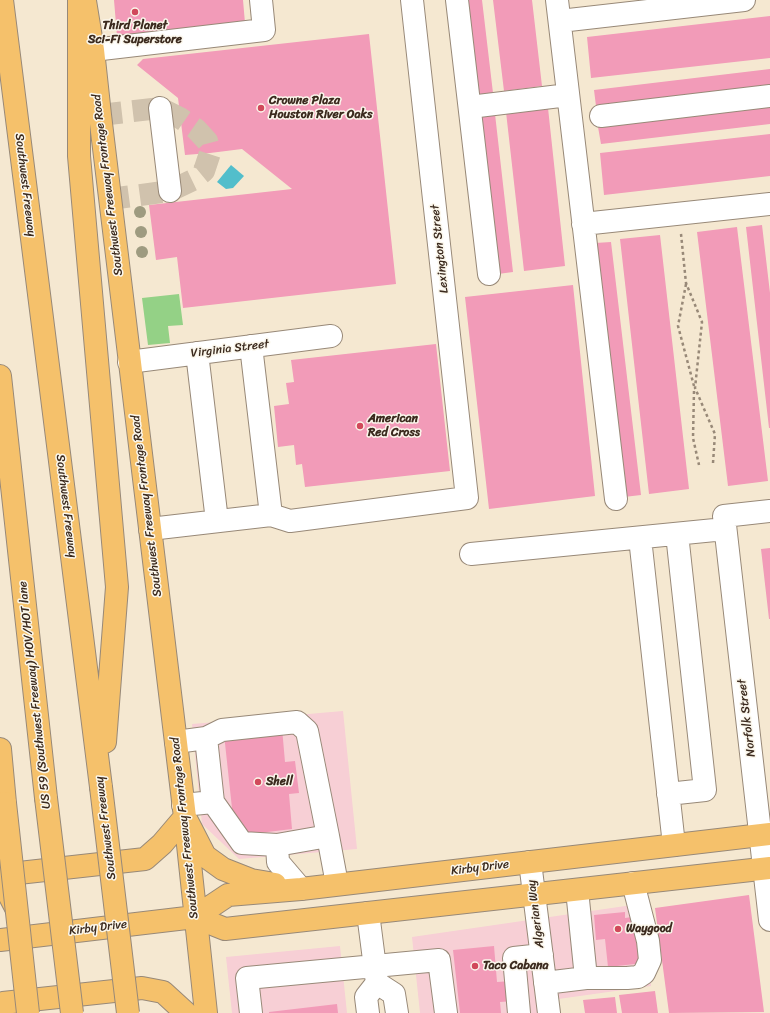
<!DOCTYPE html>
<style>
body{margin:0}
canvas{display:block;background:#f5e8d1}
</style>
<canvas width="770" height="1013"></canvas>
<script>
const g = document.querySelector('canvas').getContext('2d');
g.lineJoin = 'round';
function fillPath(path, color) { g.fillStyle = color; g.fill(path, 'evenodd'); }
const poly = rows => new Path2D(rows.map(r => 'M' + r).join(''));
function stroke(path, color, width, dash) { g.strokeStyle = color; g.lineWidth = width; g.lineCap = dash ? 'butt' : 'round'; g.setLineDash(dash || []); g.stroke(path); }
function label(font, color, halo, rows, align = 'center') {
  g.font = font + ' Sriracha,sans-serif'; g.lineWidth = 3; g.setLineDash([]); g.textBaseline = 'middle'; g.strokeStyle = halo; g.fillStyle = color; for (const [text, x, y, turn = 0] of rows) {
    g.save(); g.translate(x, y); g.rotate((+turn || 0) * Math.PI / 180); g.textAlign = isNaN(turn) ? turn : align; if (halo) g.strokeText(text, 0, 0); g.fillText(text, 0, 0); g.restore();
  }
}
fillPath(poly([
 [343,711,357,849,239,859,202,824,192,724],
 [646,903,651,986,537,1002,538,1013,420,1013,412,937],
 [340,946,347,1013,232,1013,226,957]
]), '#f7cfd5');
fillPath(poly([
 [179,294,183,325,168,326,170,343,148,345,142,298]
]), '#94d186');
fillPath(poly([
 [231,165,244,176,233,188,226,189,217,182]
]), '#52becb');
fillPath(poly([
 [114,0,243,0,245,23,117,36],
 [466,0,482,0,493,93,477,95],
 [493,0,532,0,542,86,504,91],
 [770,16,770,58,591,78,587,37],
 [369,34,396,284,183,308,177,257,156,260,149,205,292,189,242,149,210,153,185,155,178,98,137,65,143,59],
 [770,69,770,85,596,106,594,90],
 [770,107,770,124,601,144,598,127],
 [548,108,565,266,524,271,506,112],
 [495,114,513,272,498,274,479,115],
 [770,134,770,176,604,195,600,153],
 [762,225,770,293,770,428,769,428,746,227],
 [737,227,768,481,728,486,697,232],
 [660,235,689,489,649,494,620,239],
 [611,242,641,495,624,497,595,243],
 [573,285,595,496,489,509,465,297],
 [436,344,450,471,305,487,302,464,296,465,294,445,278,447,274,406,289,404,286,383,294,382,291,360],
 [770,548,770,619,769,619,761,549],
 [282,728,285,762,295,761,299,793,289,794,292,829,235,836,224,734],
 [749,895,764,1012,669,1013,655,908],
 [625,912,625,918,639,916,644,963,608,967,605,939,596,940,594,915],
 [494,946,497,982,512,981,514,1001,500,1002,501,1013,460,1013,453,950],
 [655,991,658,1013,622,1013,619,995],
 [615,997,617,1013,585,1013,583,1000],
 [337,1004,338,1013,269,1013,269,1012]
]), '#f29bb8');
stroke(poly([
 [100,115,160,108,180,118,196,129,207,141,210,153,204,171,193,180,170,191,110,199]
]), '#d0c2ad', 22, [22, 11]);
const minor = poly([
 [457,0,489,274],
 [557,0,616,499],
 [560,21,744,0],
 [93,50,264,30,261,0],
 [470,107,568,95],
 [160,108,170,191],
 [601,116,770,96],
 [583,224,770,204],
 [251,346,271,515,290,521,467,498,412,0],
 [197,353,217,521],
 [129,362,331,336],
 [770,511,724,516,770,920],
 [150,529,271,515],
 [640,538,674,845],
 [471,554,725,529],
 [206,738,222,730,297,722,307,731,328,836],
 [176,742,206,738,213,802],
 [668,794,705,790,677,534],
 [183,805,213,802,242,843,277,845],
 [530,862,549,1013],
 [301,889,278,862,277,845,328,836,337,884],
 [577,890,586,978],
 [377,983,394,994,397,1013],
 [545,983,586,978,627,978,638,977,644,973,650,960,648,941,633,883],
 [251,1013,247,978,439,960,446,1013],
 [368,1013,366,997,377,983,368,913],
 [519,1013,514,958,542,955]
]);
const major = poly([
 [85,1,93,50,100,115,185,817,206,1013],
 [0,875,145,859,162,844,185,817,205,856,223,869,251,880,275,884],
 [195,917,225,929,770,868],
 [0,940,195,917,228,895,301,889,770,834],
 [0,1004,3,1003,142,988,163,992,186,1013]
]);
const highway = poly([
 [2,0,101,787],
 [79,0,79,156,117,587,105,742],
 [0,376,46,798],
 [0,749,5,803],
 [0,877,16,908]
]);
stroke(minor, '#988978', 24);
stroke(major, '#988978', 24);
stroke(highway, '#988978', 24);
stroke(poly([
 [681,234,686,283,702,322,695,388,715,434,713,463],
 [686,284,678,326,694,386],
 [694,391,693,438,699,465]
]), '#988978', 2.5, [3, 3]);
stroke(minor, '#fff', 22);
stroke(major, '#f5c16b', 22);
stroke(highway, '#f5c16b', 22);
const highwayBridge = poly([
 [101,787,128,1013],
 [46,798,72,1013],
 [5,803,28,1013]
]);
stroke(highwayBridge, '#988978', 24, []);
stroke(highwayBridge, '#f5c16b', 22);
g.fillStyle = '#9e9b80';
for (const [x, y] of [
 [140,212],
 [141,232],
 [142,252]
]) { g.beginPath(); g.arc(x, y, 6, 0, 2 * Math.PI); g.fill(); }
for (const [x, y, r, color] of [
 [135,12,4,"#d1495b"],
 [261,108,4,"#d1495b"],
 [360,426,4,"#d1495b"],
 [258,782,4,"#d1495b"],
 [618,929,4,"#d1495b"],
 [475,966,4,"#d1495b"]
]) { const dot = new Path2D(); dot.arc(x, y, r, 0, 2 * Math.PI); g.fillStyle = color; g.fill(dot); stroke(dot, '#fbf7ec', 1.5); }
label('bold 12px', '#3b2a1e', '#fbf7ec', [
 ["Third Planet",135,26,"center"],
 ["Sci-Fi Superstore",135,40,"center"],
 ["Crowne Plaza",269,101],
 ["Houston River Oaks",269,115],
 ["American",368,419],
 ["Red Cross",368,433],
 ["Shell",266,782],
 ["Waygood",626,929],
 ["Taco Cabana",483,966]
], 'left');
label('12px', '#3b2a1e', '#fbf7ec', [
 ["Southwest Freeway",25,185,83],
 ["Southwest Freeway Frontage Road",108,185,-97],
 ["Lexington Street",440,249,-96],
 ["Virginia Street",230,349,-7],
 ["Southwest Freeway",66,506,83],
 ["Southwest Freeway Frontage Road",147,506,-97],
 ["US 59 (Southwest Freeway) HOV/HOT lane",35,695,-96],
 ["Norfolk Street",747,718,-97],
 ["Southwest Freeway",106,828,-97],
 ["Southwest Freeway Frontage Road",185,828,-96],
 ["Kirby Drive",480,868,-7],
 ["Algerian Way",536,914,-97],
 ["Kirby Drive",98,928,-7]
]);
</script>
